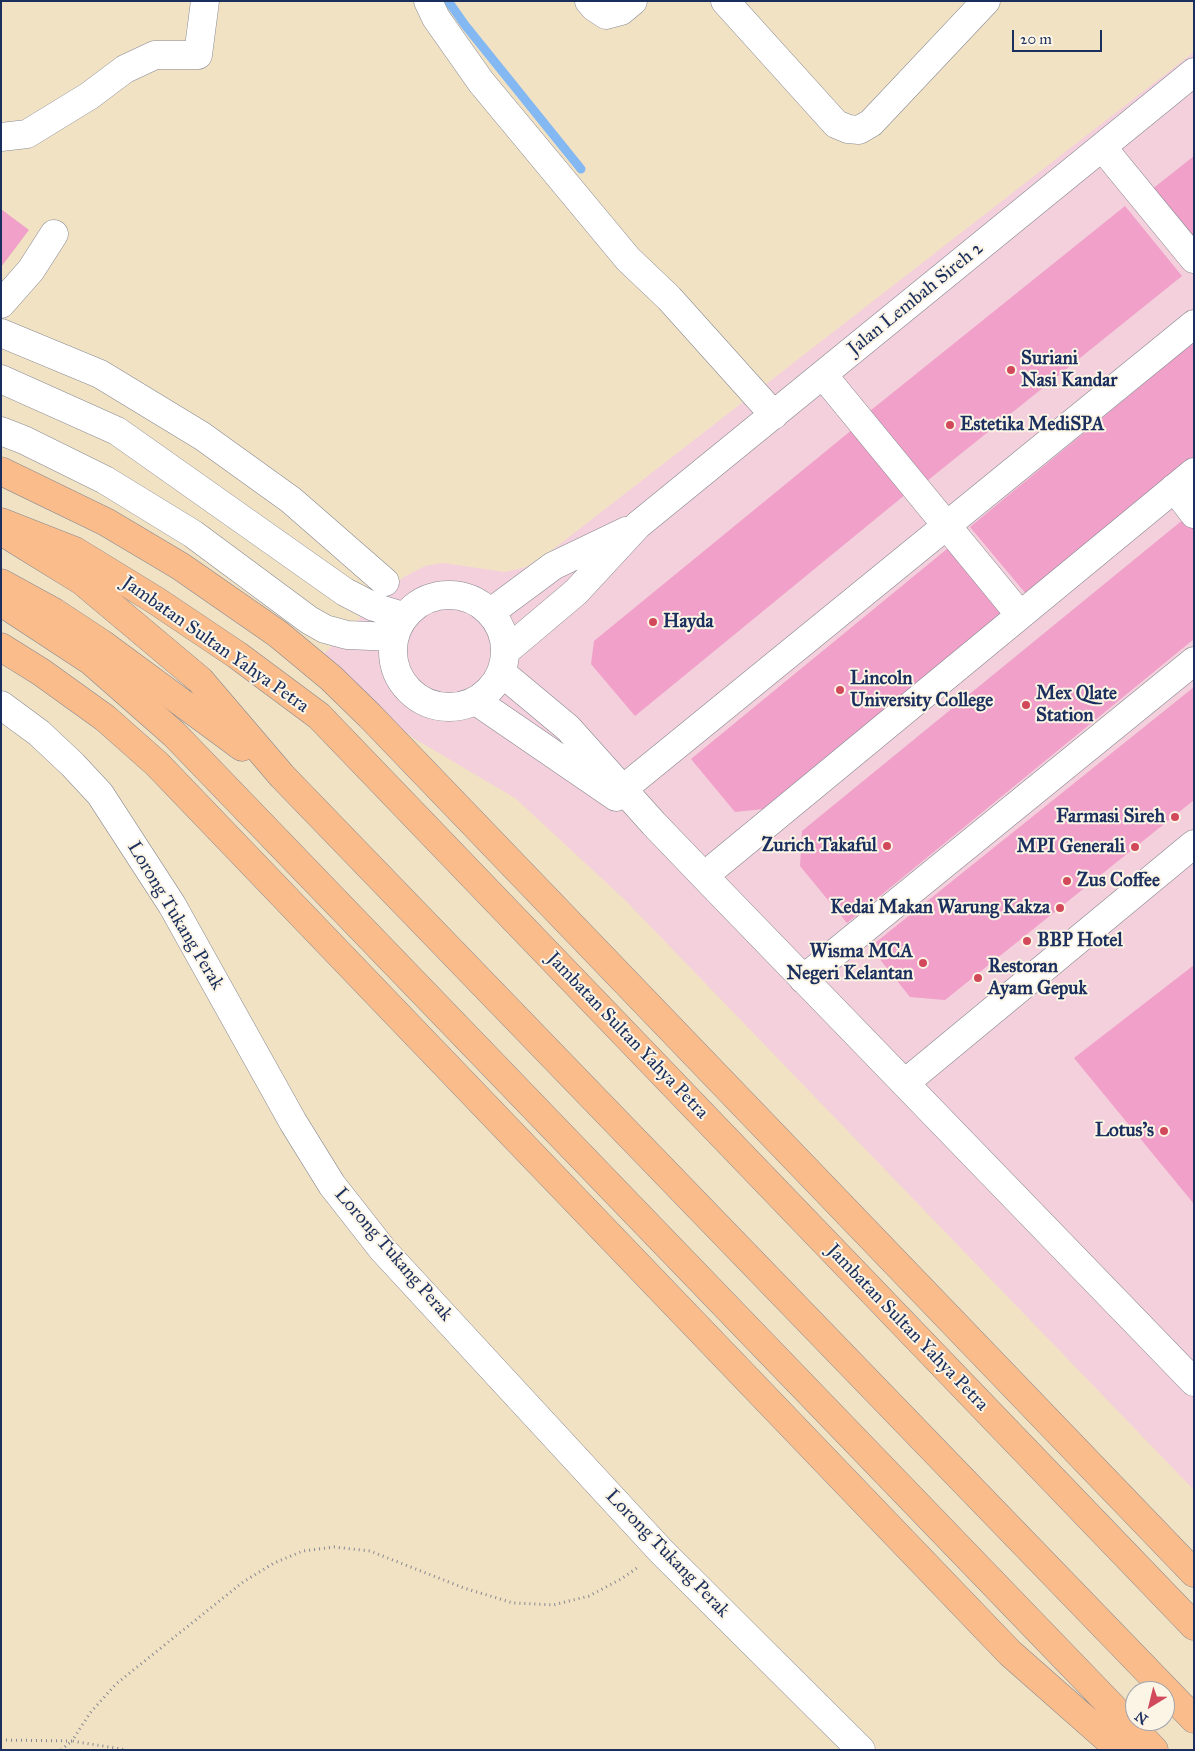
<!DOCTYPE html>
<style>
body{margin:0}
#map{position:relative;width:1195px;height:1751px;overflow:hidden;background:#f2e2c4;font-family:"IM FELL Great Primer",serif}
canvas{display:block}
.frame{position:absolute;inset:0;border:2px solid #1b2f5e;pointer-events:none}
.north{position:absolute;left:1125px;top:1681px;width:50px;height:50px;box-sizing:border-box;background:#fcf5e5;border:1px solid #a2a6af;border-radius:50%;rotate:216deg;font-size:14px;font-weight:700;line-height:20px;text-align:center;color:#1b2f5e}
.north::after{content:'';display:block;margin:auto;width:18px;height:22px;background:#d1495b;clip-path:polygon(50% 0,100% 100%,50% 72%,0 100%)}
.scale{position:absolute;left:1012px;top:30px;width:90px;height:22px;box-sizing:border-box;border:2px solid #1b2f5e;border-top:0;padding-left:6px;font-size:15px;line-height:18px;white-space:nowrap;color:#1b2f5e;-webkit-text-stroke:4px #fcf5e5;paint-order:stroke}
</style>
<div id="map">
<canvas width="1195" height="1751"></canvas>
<div class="frame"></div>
<div class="north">N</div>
<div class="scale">20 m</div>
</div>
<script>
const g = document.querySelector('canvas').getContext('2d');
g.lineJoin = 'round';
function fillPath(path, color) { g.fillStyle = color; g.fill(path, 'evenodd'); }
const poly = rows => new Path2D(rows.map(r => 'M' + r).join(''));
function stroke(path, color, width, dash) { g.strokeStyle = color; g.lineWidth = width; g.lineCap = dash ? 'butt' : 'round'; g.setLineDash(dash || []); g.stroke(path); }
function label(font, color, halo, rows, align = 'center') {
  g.font = font + ' "IM FELL Great Primer",serif'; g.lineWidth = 4; g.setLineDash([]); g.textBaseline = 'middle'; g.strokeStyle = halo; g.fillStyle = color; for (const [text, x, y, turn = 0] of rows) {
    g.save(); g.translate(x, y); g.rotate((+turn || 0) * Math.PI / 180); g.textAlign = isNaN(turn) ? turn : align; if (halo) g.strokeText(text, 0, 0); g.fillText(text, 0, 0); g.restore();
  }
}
fillPath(poly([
 [1194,52,1194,1490,624,899,515,798,415,739,388,719,323,655,387,591,404,577,425,566,443,563,505,572,526,567,542,558]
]), '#f4cfdc');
stroke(poly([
 [448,1,465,25,581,169]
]), '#84b8f2', 9);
fillPath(poly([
 [1194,156,1194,243,1151,190],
 [1125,206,1182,276,922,485,865,415],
 [1,209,29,230,1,267],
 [1194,342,1194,458,1027,595,970,527],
 [853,429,906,494,635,716,591,664,594,641],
 [1190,514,1194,519,1194,639,847,923,800,866,802,831],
 [953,544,1006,609,763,809,735,812,691,759],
 [1194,687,1194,800,945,1000,910,997,870,947],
 [1194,965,1194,1204,1074,1058]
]), '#f0a0c9');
const minor = poly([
 [428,1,436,18,481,82,628,259,669,298,774,415],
 [589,1,594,7,606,15,621,11,633,1],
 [725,1,836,124,848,129,859,130,871,123,986,1],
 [1,137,27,134,89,96,125,69,155,55,198,55,205,1],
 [1102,147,1194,259],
 [1,304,31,270,54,234],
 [1,333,100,374,202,436,291,500,385,582],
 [823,375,1020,615],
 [1,379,117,431,345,592,374,607,403,616],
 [1,431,24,440,105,480,193,534,309,620,325,629,347,635,394,637],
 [1174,488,1194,514],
 '393 651a56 56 0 1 1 112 0a56 56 0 1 1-112 0Z',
 [491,612,553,566,626,531],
 [506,651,576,592,638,525,1194,72],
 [502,673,568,728,654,824,704,876,1194,1382],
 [476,701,616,797],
 [1,705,39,733,73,765,100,794,172,905,293,1122,332,1185,383,1250,661,1551,861,1750],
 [623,789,1194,324],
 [704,876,1194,472],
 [803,979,1194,661],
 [905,1083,1194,844]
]);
const major = poly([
 [1,531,82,581,200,680,282,776,1194,1719],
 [1,583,54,612,101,643,242,747]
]);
const highway = poly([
 [1,471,106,522,180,566,278,634,331,678,370,716,1194,1573],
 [1,522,75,551,155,600,237,655,319,716,1194,1626],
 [1,602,91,661,174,734,1154,1750],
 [1,647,41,672,105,718,157,764,1010,1653,1120,1750]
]);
stroke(minor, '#868891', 29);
stroke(major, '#868891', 29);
stroke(highway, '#868891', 29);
stroke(poly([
 [1,1740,72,1741,90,1713,116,1684,243,1582,274,1563,303,1551,334,1547,370,1551,464,1588,513,1603,553,1605,589,1596,621,1579,637,1568],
 [61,1750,72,1741,127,1750]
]), '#868891', 3, [1, 4]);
stroke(minor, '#fff', 28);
stroke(major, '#f9bc8a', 28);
stroke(highway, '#f9bc8a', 28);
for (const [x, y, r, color] of [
 [1011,370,5,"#d1495b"],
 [950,425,5,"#d1495b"],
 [653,622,5,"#d1495b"],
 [840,690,5,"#d1495b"],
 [1026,705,5,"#d1495b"],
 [1175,817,5,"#d1495b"],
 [887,846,5,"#d1495b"],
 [1135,847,5,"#d1495b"],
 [1067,881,5,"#d1495b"],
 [1060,908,5,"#d1495b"],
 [1027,941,5,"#d1495b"],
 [923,963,5,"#d1495b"],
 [978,978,5,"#d1495b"],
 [1164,1131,5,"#d1495b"]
]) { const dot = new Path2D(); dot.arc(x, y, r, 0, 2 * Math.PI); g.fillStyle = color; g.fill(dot); stroke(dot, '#fcf5e5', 2); }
label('19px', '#1b2f5e', '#fcf5e5', [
 ["Jalan Lembah Sireh 2",916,299,-39],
 ["Jambatan Sultan Yahya Petra",215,645,35],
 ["Lorong Tukang Perak",175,916,59],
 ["Jambatan Sultan Yahya Petra",627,1036,46],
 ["Lorong Tukang Perak",393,1255,49],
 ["Jambatan Sultan Yahya Petra",907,1328,46],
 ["Lorong Tukang Perak",667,1554,46]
]);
label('bold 19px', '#1b2f5e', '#fcf5e5', [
 ["Suriani",1021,359],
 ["Nasi Kandar",1021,381],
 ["Estetika MediSPA",960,425],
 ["Hayda",663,622],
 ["Lincoln",850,679],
 ["University College",850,701],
 ["Mex Qlate",1036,694],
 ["Station",1036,716],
 ["Farmasi Sireh",1165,817,"right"],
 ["Zurich Takaful",877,846,"right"],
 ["MPI Generali",1125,847,"right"],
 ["Zus Coffee",1077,881],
 ["Kedai Makan Warung Kakza",1050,908,"right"],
 ["BBP Hotel",1037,941],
 ["Wisma MCA",913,952,"right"],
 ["Negeri Kelantan",913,974,"right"],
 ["Restoran",988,967],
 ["Ayam Gepuk",988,989],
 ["Lotus's",1154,1131,"right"]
], 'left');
</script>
